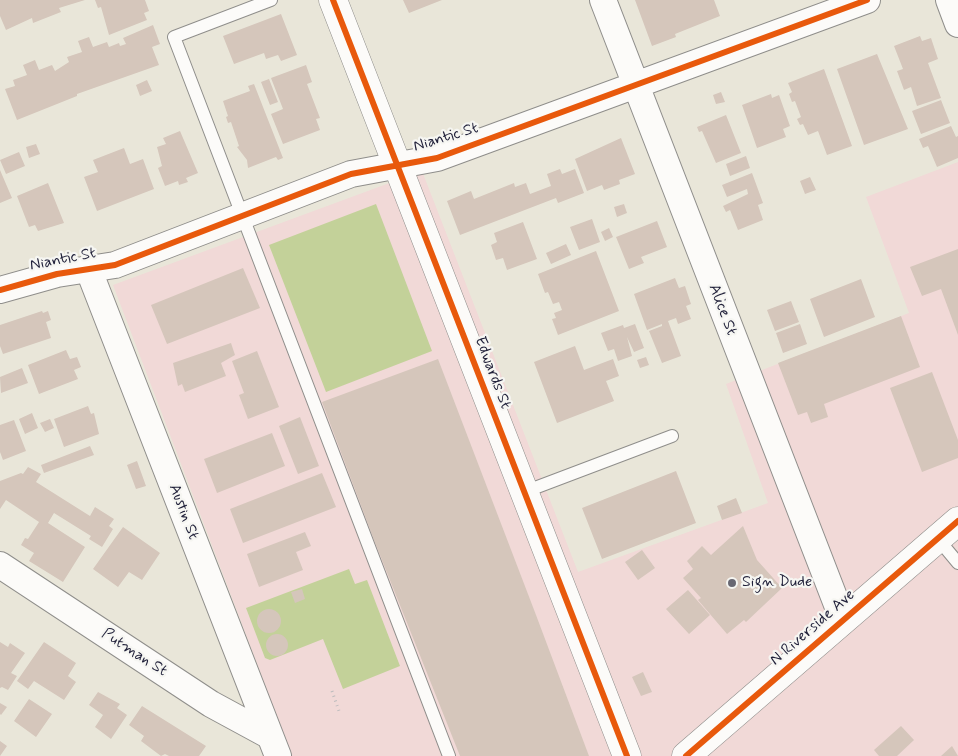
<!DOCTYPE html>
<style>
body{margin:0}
canvas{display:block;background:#e9e6d9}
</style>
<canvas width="958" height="756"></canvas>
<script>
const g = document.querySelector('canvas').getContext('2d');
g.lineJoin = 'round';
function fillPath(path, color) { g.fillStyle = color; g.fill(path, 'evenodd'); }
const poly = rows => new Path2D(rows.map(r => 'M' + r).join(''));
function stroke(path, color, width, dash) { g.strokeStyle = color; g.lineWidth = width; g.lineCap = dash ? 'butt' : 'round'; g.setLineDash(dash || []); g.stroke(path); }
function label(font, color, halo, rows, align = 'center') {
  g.font = font + ' Mynerve,sans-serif'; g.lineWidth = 4.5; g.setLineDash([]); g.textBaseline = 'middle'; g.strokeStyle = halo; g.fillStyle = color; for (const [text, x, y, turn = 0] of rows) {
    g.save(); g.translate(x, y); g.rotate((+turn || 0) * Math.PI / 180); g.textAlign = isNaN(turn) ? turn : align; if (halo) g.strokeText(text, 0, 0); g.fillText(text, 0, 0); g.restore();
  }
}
fillPath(poly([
 [958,162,958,756,292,756,113,285,422,171,578,572,768,503,726,384,909,313,866,197]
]), '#f1d9d7');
fillPath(poly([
 [376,204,432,351,326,392,269,245],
 [349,569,355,584,367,580,400,666,343,689,323,639,270,660,265,658,246,608]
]), '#c3d199');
fillPath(poly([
 [0,0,85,0,59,8,61,12,33,23,32,18,6,30,0,16],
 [95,0,145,0,149,11,144,13,147,20,109,35,101,7,98,8],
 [403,0,442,0,409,13],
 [635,0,714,0,720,16,675,34,676,37,652,46],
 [281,14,297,55,281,61,278,55,266,59,264,53,234,64,223,36],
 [153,25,160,44,152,47,159,65,77,94,77,96,17,120,5,89,15,86,13,80,27,75,23,65,35,60,39,70,52,65,55,71,69,62,67,57,82,52,78,41,89,37,93,47,107,42,109,47,119,43,120,46,126,44,123,38],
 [920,36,922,41,931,38,938,59,928,63,941,98,917,106,911,87,904,90,897,71,903,69,894,46],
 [877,54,908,129,864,145,837,69],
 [306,65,312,82,307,84,320,118,316,119,320,130,283,144,271,114,283,109,271,78],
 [824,69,852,146,827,155,818,131,808,135,803,124,800,125,797,119,801,117,795,101,792,102,789,94,792,92,788,83],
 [269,79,278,102,270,105,261,82],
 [147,80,152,91,140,96,136,85],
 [254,84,283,158,278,160,276,157,248,168,247,160,237,147,239,146,231,122,228,123,226,117,228,116,223,101,250,91,248,86],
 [721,92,725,102,716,104,713,95],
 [771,94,772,98,779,95,790,126,783,129,786,137,757,148,742,105],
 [941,100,950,123,921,134,912,111],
 [726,115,741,153,716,163,702,131,699,132,697,127],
 [951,126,956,137,958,136,958,158,937,167,928,146,923,148,919,139],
 [180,131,198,173,186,178,188,182,179,185,178,181,165,186,158,168,162,166,157,147,166,144,163,138],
 [621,138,635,174,619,180,620,184,604,190,602,185,587,191,575,159],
 [36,144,40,154,29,158,26,147],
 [124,148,130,164,143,159,154,189,97,211,84,177,98,172,93,160],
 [19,152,25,166,6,174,0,160],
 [746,156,750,168,730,176,726,164],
 [560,169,562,174,575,169,584,193,558,203,556,198,460,235,447,201,471,191,474,199,514,183,515,187,526,183,530,194,551,186,547,174],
 [0,170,12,198,0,203],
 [752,173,763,203,758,205,763,220,738,230,730,210,726,212,723,206,748,194,747,189,727,197,722,185],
 [810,177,816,190,805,194,800,181],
 [48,183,64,223,38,231,35,225,29,227,17,196],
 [624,204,627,213,617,217,614,207],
 [592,219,600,242,579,250,570,227],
 [657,221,667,247,641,257,644,263,629,269,616,237],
 [523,222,537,259,507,270,503,258,496,260,491,245,497,242,494,233],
 [609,228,613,237,605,241,601,232],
 [566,244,571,255,551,264,546,253],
 [958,249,958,335,941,289,922,296,910,267],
 [596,251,619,311,558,335,552,319,556,318,554,313,562,310,559,302,553,304,548,292,545,293,538,274],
 [243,268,260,308,167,344,151,305],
 [675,278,679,288,685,286,691,304,686,306,691,319,678,324,676,318,668,321,681,356,662,363,649,331,662,326,662,324,647,330,634,294],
 [861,279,875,317,824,337,810,299],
 [791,301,799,322,775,331,767,310],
 [42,311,43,313,48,311,51,320,46,322,51,338,3,354,0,346,0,325],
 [901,316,920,367,824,404,828,417,811,423,807,412,798,415,778,363],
 [635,324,644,348,634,352,627,337,632,356,618,361,614,349,608,351,601,333,623,325,624,328],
 [800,324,807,344,783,353,776,333],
 [231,343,235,355,221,363,226,376,185,392,182,384,178,386,173,363],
 [575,346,584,370,613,359,619,376,606,381,614,401,557,423,534,362],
 [66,350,70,359,77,357,81,367,74,370,78,379,39,394,28,365],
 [257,351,279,407,248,419,239,395,244,393,232,361],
 [646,357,649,365,640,368,637,360],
 [438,359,536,615,589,756,460,756,374,540,322,402],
 [22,368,28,383,1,393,0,377],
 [932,372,958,440,958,458,922,472,890,388],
 [88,406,91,414,94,413,99,434,64,447,54,419],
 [32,413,38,428,25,434,19,419],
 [300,417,319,466,298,474,279,426],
 [50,419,54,428,45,432,40,423],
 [14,420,26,451,3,460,0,452,0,425],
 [272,433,285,466,217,493,204,459],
 [90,446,94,455,44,473,41,465],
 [137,461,146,486,136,489,127,465],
 [28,467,41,474,36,482,90,516,95,507,114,519,109,526,113,529,102,547,89,539,91,536,54,513,48,523,85,547,63,582,29,561,34,553,21,545,25,538,28,539,39,522,6,500,0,509,0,481,21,473,23,474],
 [676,471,696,523,602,559,582,508],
 [322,473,336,507,243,543,230,509],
 [736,498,742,513,722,520,717,506],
 [743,526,757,560,782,588,746,622,744,620,727,634,698,600,701,598,683,578,693,569,687,561,702,546,711,555],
 [123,527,160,553,142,580,129,572,118,587,93,569],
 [305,532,311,546,296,552,303,570,259,587,247,554],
 [642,550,655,568,638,580,625,562],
 [302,589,305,599,295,603,291,592],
 [688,590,710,615,689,634,666,609],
 '257 621a12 12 0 1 1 24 0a12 12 0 1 1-24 0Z',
 '266 645a11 11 0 1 1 22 0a11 11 0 1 1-22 0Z',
 [0,642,8,647,10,643,25,653,11,673,17,676,8,690,2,687,0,688],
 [44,642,76,663,68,676,76,682,64,700,34,681,28,689,17,681],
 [643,672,652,692,641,696,632,677],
 [98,692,120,704,117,708,127,715,111,739,95,727,103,715,89,705],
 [29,699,52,714,36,737,14,721],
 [0,703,7,707,1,715,0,714],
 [142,706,206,746,199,756,169,756,165,754,161,756,141,741,144,736,129,725],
 [901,726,914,740,897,756,879,756,874,750],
 [0,741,7,746,0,756],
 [952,746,958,756,941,756]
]), '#d5c6bb');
const lane = poly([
 [271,0,174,37,449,756],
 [524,492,672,436],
 [938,539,958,563]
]);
const street = poly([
 [603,0,843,620],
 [949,0,958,24],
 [88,268,278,756],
 [0,290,57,274,115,265,351,174,437,158,867,0],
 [0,565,211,704,270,736]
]);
const secondary = poly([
 [333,0,627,756]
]);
const primary = poly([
 [686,756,958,521]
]);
stroke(lane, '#8f8e8b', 14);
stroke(street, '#8f8e8b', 28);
stroke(secondary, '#8f8e8b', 29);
stroke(primary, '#8f8e8b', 29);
stroke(poly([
 [332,691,339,711]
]), '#bdbcbd', 3, [1, 4]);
stroke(lane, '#fcfbf9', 12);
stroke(street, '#fcfbf9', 26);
stroke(secondary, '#fcfbf9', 28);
stroke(primary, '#fcfbf9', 28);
stroke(poly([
 [333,0,627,756],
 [0,290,57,274,115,265,351,174,437,158,867,0],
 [686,756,958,521]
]), '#e8590c', 6);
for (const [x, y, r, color] of [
 [732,583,5,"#686772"]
]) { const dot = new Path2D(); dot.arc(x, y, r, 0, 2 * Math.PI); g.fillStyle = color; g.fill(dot); stroke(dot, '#f6f6f2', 2); }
label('16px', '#22223b', '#f6f6f2', [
 ["Niantic St",446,138,-17],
 ["Niantic St",63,260,-11],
 ["Alice St",722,310,69],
 ["Edwards St",492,373,69],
 ["Austin St",183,512,69],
 ["N Riverside Ave",813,628,-41],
 ["Putman St",134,653,33]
]);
label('16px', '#22223b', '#f6f6f2', [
 ["Sign Dude",742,583]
], 'left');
</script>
